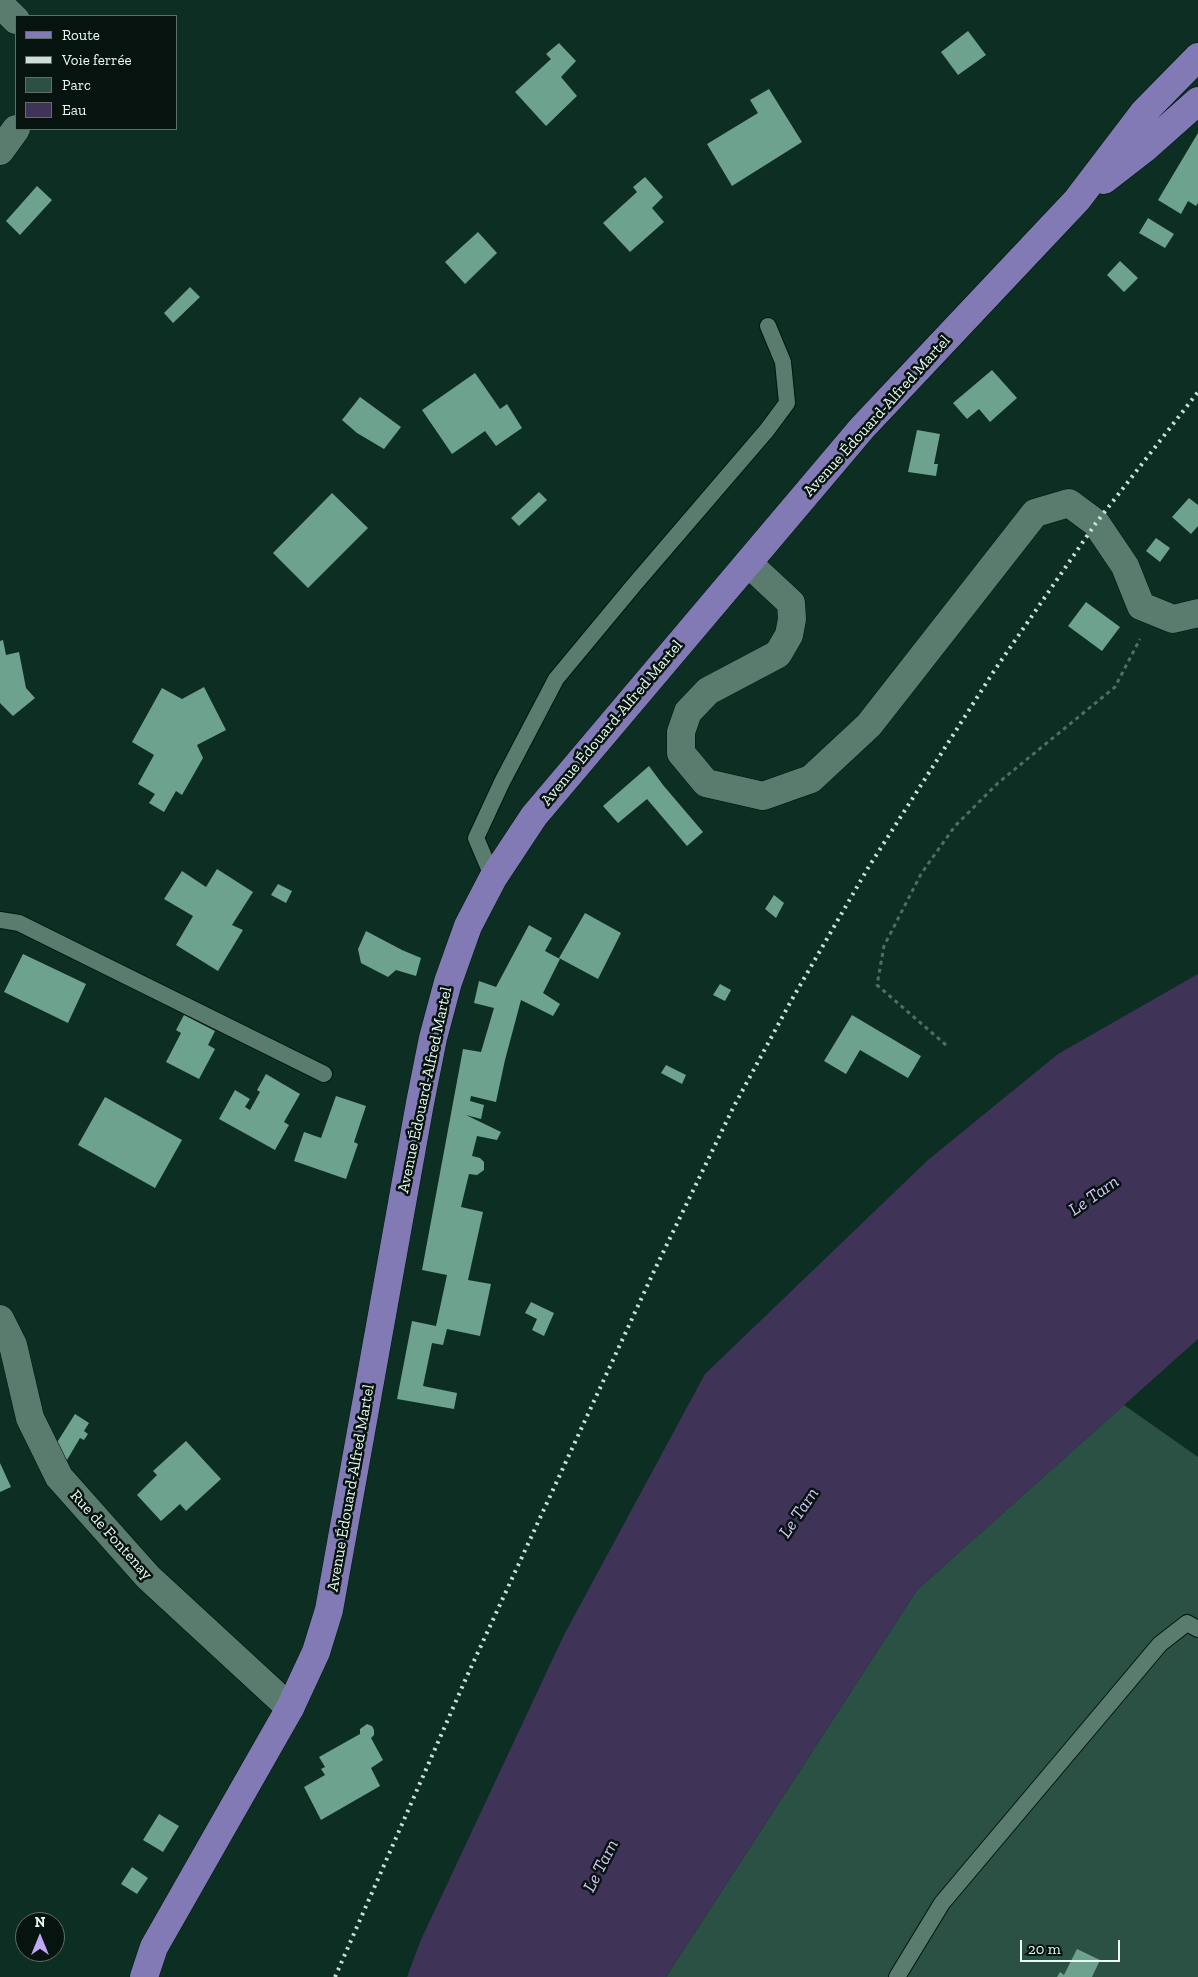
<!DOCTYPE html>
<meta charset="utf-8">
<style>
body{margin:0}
#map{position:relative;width:1198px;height:1977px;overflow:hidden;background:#0d2e23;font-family:"Zilla Slab",serif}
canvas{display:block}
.legend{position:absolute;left:15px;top:15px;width:162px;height:115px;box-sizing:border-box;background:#06130e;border:1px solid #606f69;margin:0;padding:6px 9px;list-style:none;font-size:15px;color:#e8faf2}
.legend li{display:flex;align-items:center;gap:10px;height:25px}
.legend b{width:25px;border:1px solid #606f69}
.north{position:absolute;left:15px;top:1912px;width:50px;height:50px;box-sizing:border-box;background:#06130e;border:1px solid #606f69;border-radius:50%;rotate:0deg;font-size:14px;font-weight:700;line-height:20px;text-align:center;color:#e8faf2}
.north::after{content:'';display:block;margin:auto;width:18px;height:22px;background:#bfa8f4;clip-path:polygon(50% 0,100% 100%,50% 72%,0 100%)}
.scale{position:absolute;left:1020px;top:1940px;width:100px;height:22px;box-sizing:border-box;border:2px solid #e8faf2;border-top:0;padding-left:6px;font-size:15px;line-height:18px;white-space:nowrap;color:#e8faf2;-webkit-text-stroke:4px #06130e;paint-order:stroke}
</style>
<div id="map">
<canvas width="1198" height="1977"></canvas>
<ul class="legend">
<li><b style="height:6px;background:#827ab5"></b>Route</li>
<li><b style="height:6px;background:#cce0d8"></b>Voie ferrée</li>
<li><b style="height:14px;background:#2b5144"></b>Parc</li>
<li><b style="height:14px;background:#3f3358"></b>Eau</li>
</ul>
<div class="north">N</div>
<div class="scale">20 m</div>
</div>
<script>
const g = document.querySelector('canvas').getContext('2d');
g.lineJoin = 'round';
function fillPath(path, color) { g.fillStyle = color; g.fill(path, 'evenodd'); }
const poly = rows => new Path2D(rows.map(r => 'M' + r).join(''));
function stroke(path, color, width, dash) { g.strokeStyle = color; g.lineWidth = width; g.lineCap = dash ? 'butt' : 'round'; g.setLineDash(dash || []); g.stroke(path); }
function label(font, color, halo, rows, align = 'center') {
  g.font = font + ' "Zilla Slab",serif'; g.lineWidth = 5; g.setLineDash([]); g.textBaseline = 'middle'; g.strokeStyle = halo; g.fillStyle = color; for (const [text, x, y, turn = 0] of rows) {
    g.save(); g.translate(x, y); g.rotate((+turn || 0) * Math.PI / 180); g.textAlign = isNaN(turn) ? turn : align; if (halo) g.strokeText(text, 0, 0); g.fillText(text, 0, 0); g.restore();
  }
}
fillPath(poly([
 [1124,1405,1198,1457,1198,1977,666,1977,917,1590]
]), '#2b5144');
fillPath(poly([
 [1198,974,1198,1339,917,1590,666,1977,407,1977,420,1942,564,1635,705,1374,928,1160,1058,1054]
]), '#3f3358');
fillPath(poly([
 [968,31,986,55,958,75,941,52],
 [559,43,576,61,561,77,577,96,546,126,515,92,551,59,546,54],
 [769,89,802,142,732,186,707,144,758,113,750,100],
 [1198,133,1198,203,1196,206,1188,201,1181,214,1158,200],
 [645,177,663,197,652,208,664,222,630,252,603,223,637,192,633,187],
 [37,186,52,200,20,235,6,221],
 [1148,218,1174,234,1165,248,1139,233],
 [478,232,497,253,465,284,445,262],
 [1120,261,1138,278,1124,292,1107,275],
 [190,287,200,297,173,323,164,313],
 [992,370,1017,398,990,422,979,409,967,419,953,403],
 [475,373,500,409,507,404,522,428,496,446,485,431,452,454,422,410],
 [360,397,401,427,384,449,357,433,342,420],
 [917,430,940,434,934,464,938,464,936,476,908,472],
 [539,492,547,500,519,526,511,518],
 [332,493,368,528,308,588,273,553],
 [1189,498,1198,505,1198,526,1191,534,1172,517],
 [1156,538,1170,548,1160,562,1146,551],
 [1086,602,1120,627,1102,651,1068,626],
 [3,640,6,655,19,652,26,688,35,698,13,716,0,703,0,641],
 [204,687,226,730,197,745,203,758,182,795,176,791,164,812,149,803,155,794,138,784,154,755,132,742,162,688,182,699],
 [649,766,663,785,703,832,687,846,647,799,618,823,603,806],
 [217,869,253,892,232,925,243,930,218,971,176,945,193,916,164,899,182,871,206,887],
 [278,884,292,891,286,903,271,895],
 [774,895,784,903,776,918,765,909],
 [585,913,621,933,598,979,559,958],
 [529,925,552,938,545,951,560,959,543,993,560,1004,553,1016,521,1000,505,1060,496,1102,471,1096,470,1101,484,1105,481,1119,466,1115,501,1132,497,1140,477,1136,472,1156,480,1158,484,1162,484,1170,477,1175,469,1174,461,1207,483,1212,468,1280,491,1284,480,1336,447,1329,443,1345,432,1343,423,1386,457,1393,454,1409,397,1399,412,1321,436,1326,447,1275,422,1270,463,1049,481,1052,494,1008,474,1003,479,981,496,987],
 [366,931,402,950,421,958,416,976,396,970,388,977,361,963,358,949],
 [23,954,86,984,68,1023,4,992],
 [720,984,731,990,725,1001,713,995],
 [184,1015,215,1031,208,1045,215,1049,199,1079,166,1062,181,1033,176,1030],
 [852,1015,921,1056,908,1078,860,1050,846,1074,824,1061],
 [666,1065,686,1075,682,1084,661,1073],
 [266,1074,300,1094,284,1122,289,1125,275,1150,219,1119,235,1090,250,1099,245,1107,250,1110,260,1092,257,1090],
 [336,1096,366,1106,354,1142,358,1144,346,1179,294,1161,304,1132,321,1138],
 [105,1097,182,1140,155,1188,78,1145],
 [531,1302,554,1313,544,1336,532,1330,537,1319,525,1313],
 [75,1414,89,1423,84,1431,88,1434,84,1440,80,1438,67,1460,56,1444],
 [186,1441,221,1479,186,1511,180,1504,161,1521,137,1495,157,1475,153,1471],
 [0,1463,11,1487,0,1492],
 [367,1724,372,1726,374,1730,374,1735,371,1738,383,1760,371,1768,380,1786,321,1820,304,1787,325,1775,321,1769,325,1767,319,1757,360,1734,360,1729],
 [159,1814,179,1826,163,1852,143,1840],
 [132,1867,148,1878,137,1894,121,1884],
 [1077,1949,1100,1960,1092,1977,1057,1977,1060,1972,1064,1975]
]), '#6da28e');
const lane = poly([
 [493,878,476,838,502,782,556,679,634,585,767,430,787,403,783,362,768,326],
 [0,920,19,923,324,1074],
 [897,1977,942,1903,1160,1644,1187,1623,1198,1629]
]);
const street = poly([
 [0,4,16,20],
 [0,151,16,129],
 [748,563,791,603,792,619,789,635,778,654,708,691,688,712,681,732,681,753,706,783,763,796,811,779,869,725,1035,513,1069,503,1096,523,1125,566,1141,606,1173,619,1198,613],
 [0,1319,13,1345,30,1418,59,1477,148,1577,290,1708]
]);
const primary = poly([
 [1104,180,1144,149,1198,101],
 [144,1977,154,1947,290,1708,316,1652,329,1610,420,1103,433,1038,448,982,468,926,493,878,534,816,862,428,1077,200,1144,112,1198,57]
]);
stroke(lane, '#00150d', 18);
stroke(street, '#00150d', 29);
stroke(primary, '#00150d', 29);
stroke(poly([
 [946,1045,877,985,884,946,921,874,955,826,998,783,1115,687,1140,639]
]), '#526e64', 3, [4, 4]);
stroke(lane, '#5a7c6f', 16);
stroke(street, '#5a7c6f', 28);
stroke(primary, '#827ab5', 28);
stroke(poly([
 [335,1977,467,1676,655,1269,733,1108,791,1001,868,868,994,671,1096,523,1198,392]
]), '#cce0d8', 4, [2.5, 5]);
label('16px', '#e8faf2', '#06130e', [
 ["Avenue Édouard-Alfred Martel",877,416,-48],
 ["Avenue Édouard-Alfred Martel",612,723,-50],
 ["Avenue Édouard-Alfred Martel",425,1090,-78],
 ["Avenue Édouard-Alfred Martel",351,1488,-80],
 ["Rue de Fontenay",111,1535,48]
]);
label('italic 18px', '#d4c5fa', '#06130e', [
 ["Le Tarn",1094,1196,-35],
 ["Le Tarn",799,1513,-56],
 ["Le Tarn",601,1866,-63]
]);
</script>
